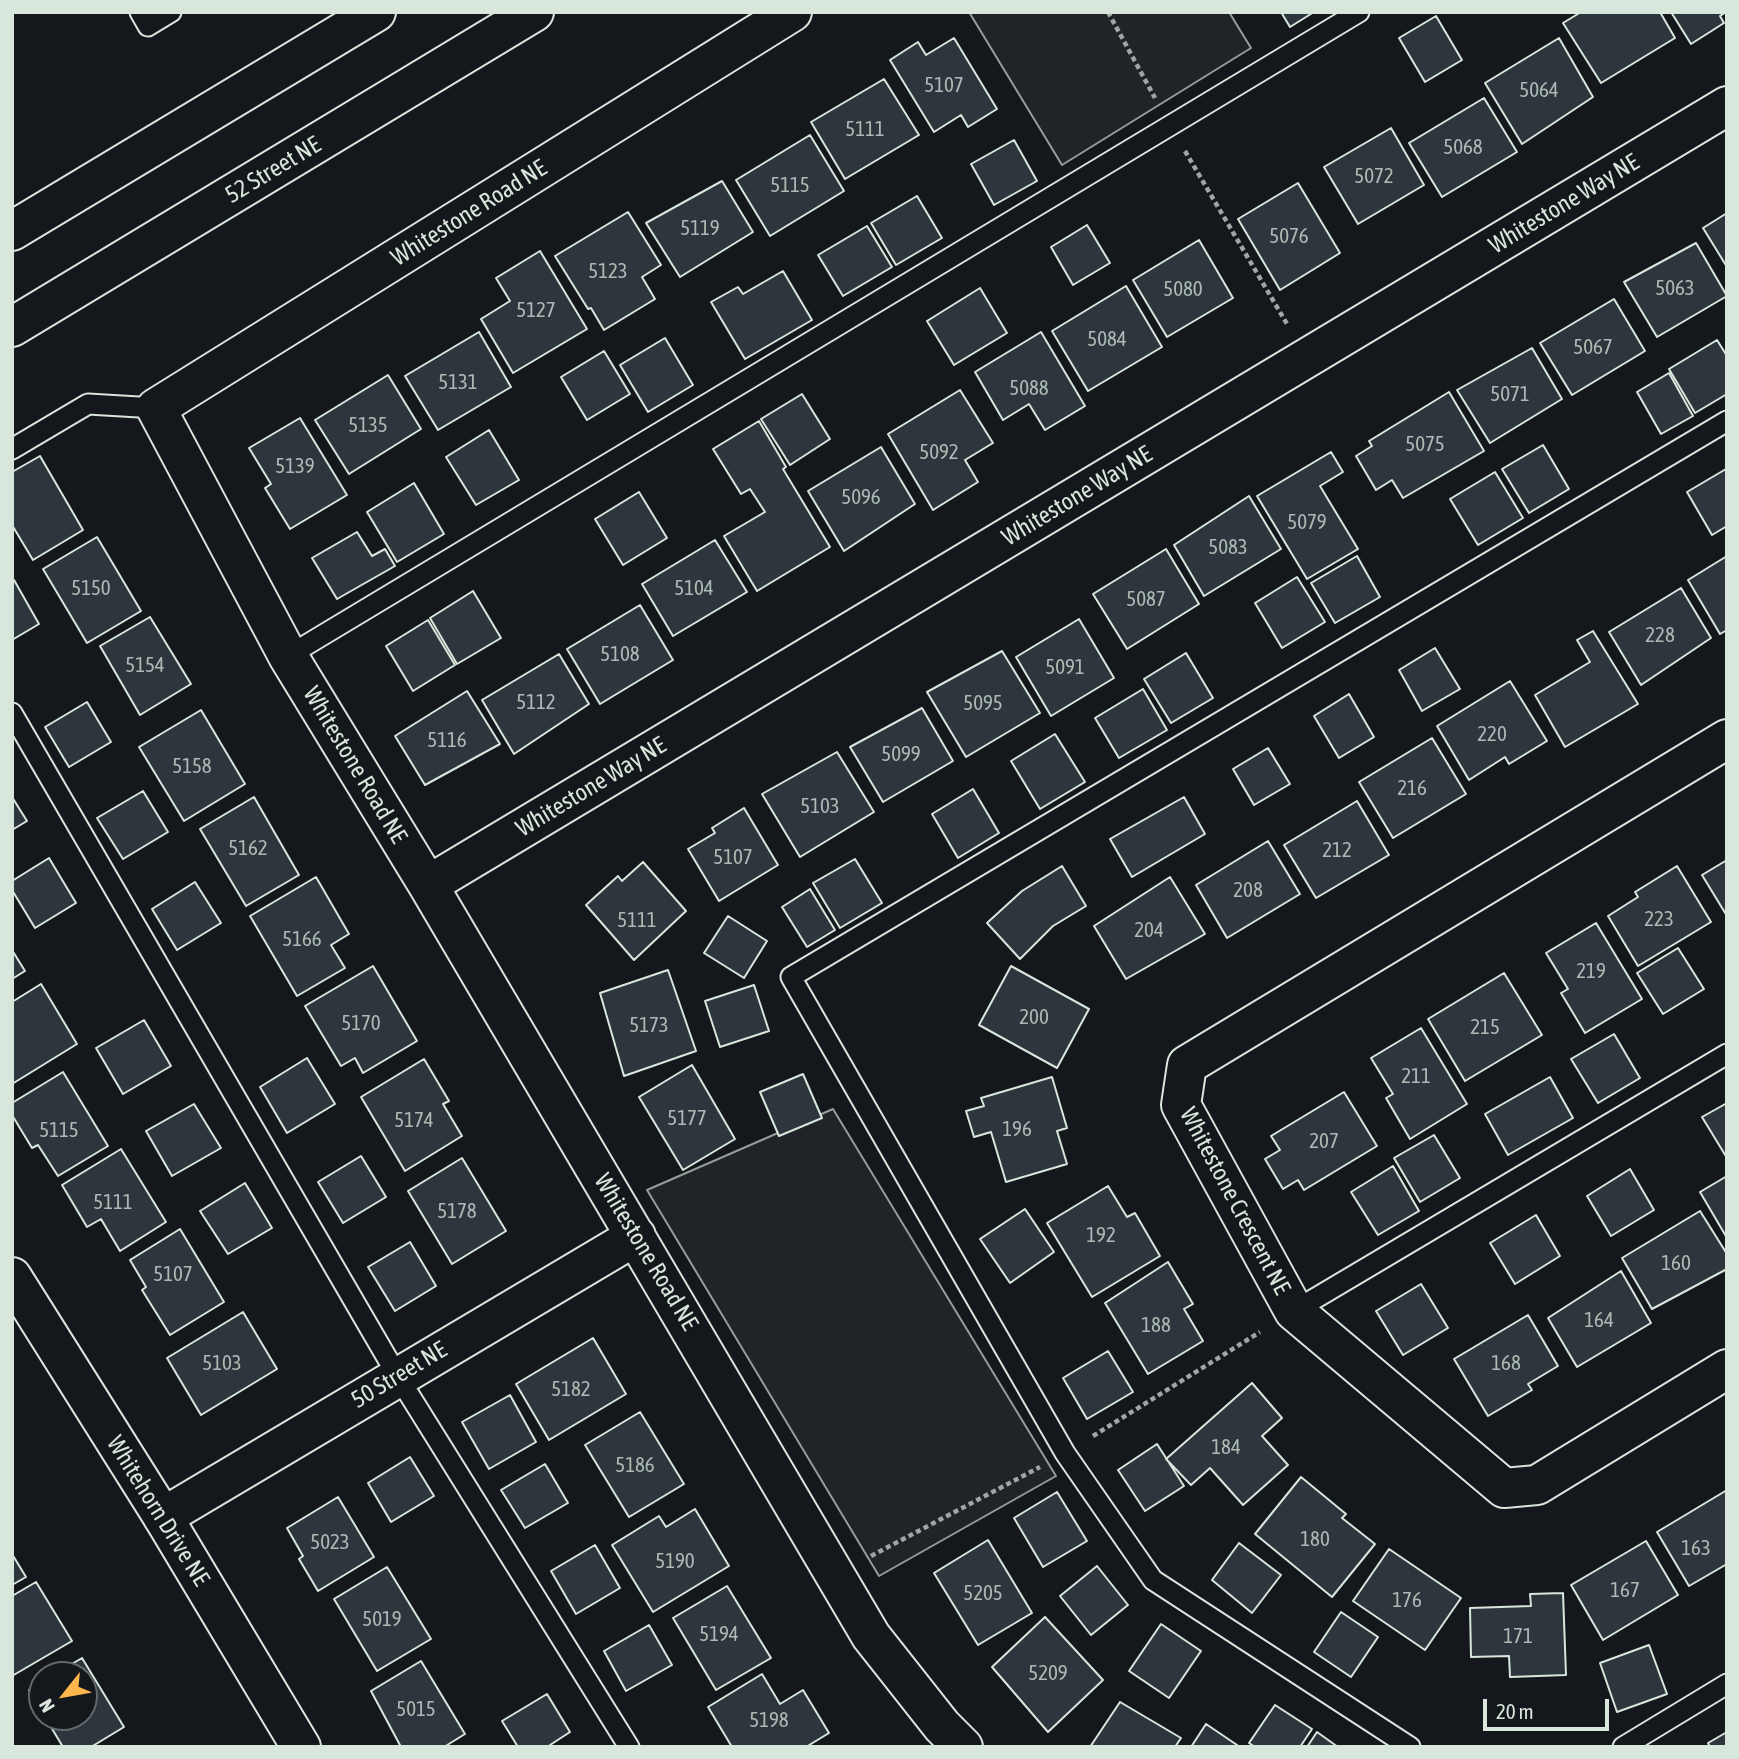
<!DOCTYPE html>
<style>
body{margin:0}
#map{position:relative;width:1739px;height:1759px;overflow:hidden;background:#14181c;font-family:"Asap Condensed",sans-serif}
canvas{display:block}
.frame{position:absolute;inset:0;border:14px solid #d8e6dc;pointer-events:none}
.north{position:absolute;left:28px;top:1661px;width:70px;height:70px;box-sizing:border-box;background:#14181c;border:2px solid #626a69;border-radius:50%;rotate:239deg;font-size:19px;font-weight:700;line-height:28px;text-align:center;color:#d8e6dc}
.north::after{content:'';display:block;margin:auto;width:24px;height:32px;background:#ffb74d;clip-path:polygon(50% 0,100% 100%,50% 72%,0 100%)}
.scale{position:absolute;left:1483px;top:1699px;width:126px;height:32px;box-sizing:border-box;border:4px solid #d8e6dc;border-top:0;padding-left:9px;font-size:21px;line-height:24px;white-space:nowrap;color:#d8e6dc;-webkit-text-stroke:5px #14181c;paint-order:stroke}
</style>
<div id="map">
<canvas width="1739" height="1759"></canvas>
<div class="frame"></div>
<div class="north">N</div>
<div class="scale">20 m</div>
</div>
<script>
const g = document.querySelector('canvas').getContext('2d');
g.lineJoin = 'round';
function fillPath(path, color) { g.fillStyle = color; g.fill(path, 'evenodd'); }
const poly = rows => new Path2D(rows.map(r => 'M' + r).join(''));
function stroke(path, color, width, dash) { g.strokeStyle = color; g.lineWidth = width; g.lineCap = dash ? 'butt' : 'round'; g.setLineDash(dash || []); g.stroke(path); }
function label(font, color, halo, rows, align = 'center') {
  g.font = font + ' "Asap Condensed",sans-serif'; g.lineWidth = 5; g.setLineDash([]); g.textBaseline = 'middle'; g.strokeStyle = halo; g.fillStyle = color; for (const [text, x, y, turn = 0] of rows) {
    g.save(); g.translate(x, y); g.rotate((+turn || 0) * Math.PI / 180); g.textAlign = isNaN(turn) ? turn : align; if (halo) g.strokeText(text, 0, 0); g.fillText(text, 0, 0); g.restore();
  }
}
const green = poly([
 [969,12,1229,12,1251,48,1062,165,969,12],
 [833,1109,1056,1476,879,1576,647,1190,833,1109]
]);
fillPath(green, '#202428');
stroke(green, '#939e99', 2);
const building = poly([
 [1281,12,1314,12,1290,27,1281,12],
 [1581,12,1660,12,1675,38,1601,83,1563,23,1581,12],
 [1671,12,1726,12,1720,16,1724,23,1691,44,1671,12],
 [1436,16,1462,60,1425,82,1399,38,1436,16],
 [954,38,997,109,968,127,961,115,934,132,890,60,918,42,926,55,954,38],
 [1559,38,1593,97,1522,144,1485,83,1559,38],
 [884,79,919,135,845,179,811,122,884,79],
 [1484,98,1517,152,1442,197,1409,143,1484,98],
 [1391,128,1424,185,1358,224,1324,167,1391,128],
 [810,135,844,191,770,236,736,180,810,135],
 [1014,140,1037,181,994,205,971,164,1014,140],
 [722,181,753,232,680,277,646,223,722,181],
 [1298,183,1340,253,1280,290,1238,219,1298,183],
 [917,196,942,238,896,265,871,223,917,196],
 [628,212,661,265,642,277,655,299,604,330,591,308,588,309,555,256,628,212],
 [1727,213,1727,267,1703,228,1727,213],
 [1087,225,1110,263,1073,285,1051,247,1087,225],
 [867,226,892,267,843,296,818,255,867,226],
 [1199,240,1233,298,1167,337,1133,280,1199,240],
 [1696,243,1727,296,1657,337,1624,282,1696,243],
 [540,251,587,329,513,373,481,319,510,301,496,278,540,251],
 [783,271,812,320,745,359,711,302,738,287,743,294,783,271],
 [1126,286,1162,347,1088,391,1052,331,1126,286],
 [980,288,1007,333,954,365,927,321,980,288],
 [1614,299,1645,351,1572,395,1540,343,1614,299],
 [479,332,511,387,438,430,405,376,479,332],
 [1041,332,1085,406,1045,430,1029,404,1003,420,975,372,1041,332],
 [665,338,693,385,648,412,620,365,665,338],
 [1717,340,1727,356,1727,394,1695,413,1669,369,1717,340],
 [1532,348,1562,399,1490,443,1457,390,1532,348],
 [604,351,630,394,587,420,561,377,604,351],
 [1669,373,1693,416,1661,434,1637,392,1669,373],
 [388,375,421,429,349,474,315,420,388,375],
 [960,390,993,443,965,460,978,482,933,510,888,434,960,390],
 [1449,392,1484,451,1403,498,1392,480,1376,490,1356,456,1372,446,1369,441,1449,392],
 [802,394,830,439,790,465,761,419,802,394],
 [300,418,347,495,290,529,265,488,271,484,249,448,300,418],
 [759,421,786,467,783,469,830,547,757,591,724,536,765,512,750,489,741,494,713,449,759,421],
 [489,430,519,480,476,505,446,457,489,430],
 [1543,445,1569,489,1529,513,1502,469,1543,445],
 [881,447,915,504,844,551,808,491,881,447],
 [1331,452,1343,472,1320,486,1358,549,1307,579,1257,496,1331,452],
 [40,456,83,530,33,560,12,525,12,472,40,456],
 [1726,469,1727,526,1712,535,1687,492,1726,469],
 [1495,472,1523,518,1478,545,1450,499,1495,472],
 [414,483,444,534,397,562,367,512,414,483],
 [639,492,667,538,623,565,595,519,639,492],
 [1249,496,1281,549,1204,596,1174,545,1249,496],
 [357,532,372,556,385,549,395,566,337,599,312,558,357,532],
 [97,537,141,611,87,643,43,569,97,537],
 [715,540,747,592,673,636,642,584,715,540],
 [1166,549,1199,604,1127,649,1093,594,1166,549],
 [1357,556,1380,597,1335,623,1311,583,1357,556],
 [1727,556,1727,630,1720,634,1688,580,1727,556],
 [1297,577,1325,622,1282,648,1255,603,1297,577],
 [14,580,39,624,12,640,12,581,14,580],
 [1681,588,1711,638,1641,685,1609,632,1681,588],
 [473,591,501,638,457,664,430,618,473,591],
 [640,605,673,660,600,704,567,649,640,605],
 [150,617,191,684,140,715,100,646,150,617],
 [1079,619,1114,678,1051,716,1016,657,1079,619],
 [428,620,455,665,413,691,386,646,428,620],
 [1593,631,1638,704,1565,747,1535,695,1590,662,1577,640,1593,631],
 [1435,648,1460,689,1422,711,1399,670,1435,648],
 [1002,651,1040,713,966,757,927,692,1002,651],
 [1186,653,1213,698,1171,723,1144,679,1186,653],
 [559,654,589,704,514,754,482,700,559,654],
 [1510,681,1547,741,1509,764,1505,757,1469,780,1437,726,1510,681],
 [1143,689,1167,730,1119,758,1095,718,1143,689],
 [467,691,500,744,425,785,395,736,467,691],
 [1349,694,1374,737,1339,758,1314,716,1349,694],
 [87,702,111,742,69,767,45,727,87,702],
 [922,708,953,761,883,802,850,747,922,708],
 [201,710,245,784,184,821,139,747,201,710],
 [1055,734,1085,782,1040,809,1011,761,1055,734],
 [1432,738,1466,794,1393,838,1359,782,1432,738],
 [1268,748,1290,784,1254,805,1233,769,1268,748],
 [837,752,874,812,800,857,762,794,837,752],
 [973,789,999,833,958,858,932,814,973,789],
 [143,791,168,832,123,859,97,818,143,791],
 [12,797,27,821,12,830,12,797],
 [254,797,299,875,246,906,200,829,254,797],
 [1184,797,1205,834,1132,877,1110,839,1184,797],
 [1357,801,1389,855,1316,898,1284,845,1357,801],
 [744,808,778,865,719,901,688,849,715,833,712,828,744,808],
 [1268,841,1300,894,1227,938,1196,885,1268,841],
 [49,858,76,903,35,928,12,890,12,881,49,858],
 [855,859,882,903,840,928,813,883,855,859],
 [1727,860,1727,916,1702,875,1727,860],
 [643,862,686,911,634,960,586,905,618,876,622,881,643,862],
 [1062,866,1086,906,1053,926,1020,959,987,923,1022,891,1062,866],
 [1677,866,1711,922,1638,966,1608,916,1638,897,1635,892,1677,866],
 [316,877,349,934,331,945,345,968,297,996,250,916,316,877],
 [1170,877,1205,934,1126,979,1094,926,1170,877],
 [195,882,221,923,177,950,152,909,195,882],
 [810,889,835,930,807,947,782,907,810,889],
 [728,916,767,941,744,978,704,953,728,916],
 [1596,923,1642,999,1585,1033,1561,993,1568,989,1546,953,1596,923],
 [1678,948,1704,989,1663,1014,1637,973,1678,948],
 [12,950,25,971,12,979,12,950],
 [373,966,417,1041,363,1073,355,1058,341,1066,305,1006,373,966],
 [1011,966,1089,1009,1057,1068,979,1025,1011,966],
 [668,970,696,1051,624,1076,600,993,668,970],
 [1504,973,1542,1035,1465,1081,1428,1019,1504,973],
 [41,984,77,1044,12,1084,12,1002,41,984],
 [754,985,769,1031,720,1047,705,1001,754,985],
 [144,1020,171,1066,123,1094,96,1048,144,1020],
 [1421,1028,1467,1104,1410,1139,1386,1098,1393,1094,1371,1058,1421,1028],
 [1614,1034,1640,1078,1598,1103,1571,1059,1614,1034],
 [307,1058,335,1104,287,1133,260,1087,307,1058],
 [424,1059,449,1101,443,1104,462,1136,405,1171,361,1097,424,1059],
 [692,1065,735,1139,683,1170,639,1097,692,1065],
 [63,1072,108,1146,58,1176,38,1145,32,1148,12,1115,12,1103,63,1072],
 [803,1074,822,1118,779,1136,760,1092,803,1074],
 [1052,1077,1067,1128,1057,1131,1067,1164,1006,1182,991,1132,974,1137,966,1111,984,1106,981,1098,1052,1077],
 [1550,1077,1573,1118,1508,1155,1485,1114,1550,1077],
 [1344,1092,1377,1146,1304,1190,1298,1180,1283,1189,1265,1159,1280,1150,1271,1136,1344,1092],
 [1727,1103,1727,1158,1702,1117,1727,1103],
 [194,1104,221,1148,172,1176,146,1131,194,1104],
 [1434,1135,1460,1178,1420,1202,1394,1158,1434,1135],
 [121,1149,166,1222,120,1251,101,1219,87,1227,62,1185,121,1149],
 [361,1156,386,1197,343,1223,318,1182,361,1156],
 [462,1158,506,1231,452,1264,408,1191,462,1158],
 [1393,1166,1419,1211,1378,1235,1351,1192,1393,1166],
 [1630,1169,1654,1210,1611,1236,1587,1196,1630,1169],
 [1727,1176,1727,1238,1700,1192,1727,1176],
 [245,1183,272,1228,228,1254,200,1211,245,1183],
 [1108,1186,1127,1217,1135,1213,1160,1256,1092,1297,1047,1223,1108,1186],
 [1025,1209,1054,1252,1010,1283,980,1239,1025,1209],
 [1700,1211,1727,1254,1727,1269,1652,1309,1622,1258,1700,1211],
 [1536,1215,1560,1256,1515,1284,1490,1243,1536,1215],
 [180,1229,224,1302,170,1335,142,1290,146,1287,130,1260,180,1229],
 [410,1242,436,1286,395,1311,368,1267,410,1242],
 [1168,1262,1193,1304,1184,1309,1203,1341,1148,1374,1105,1303,1168,1262],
 [1621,1271,1651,1323,1577,1367,1548,1318,1621,1271],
 [1421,1284,1448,1328,1403,1355,1376,1311,1421,1284],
 [243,1312,277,1369,201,1415,167,1358,243,1312],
 [1528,1315,1558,1366,1528,1384,1532,1390,1488,1416,1454,1359,1528,1315],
 [593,1338,626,1394,549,1440,516,1384,593,1338],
 [1108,1351,1133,1392,1087,1419,1063,1378,1108,1351],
 [1252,1383,1282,1418,1262,1436,1288,1465,1243,1505,1210,1468,1191,1485,1166,1459,1252,1383],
 [510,1395,536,1442,489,1469,462,1422,510,1395],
 [640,1412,684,1484,629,1517,585,1445,640,1412],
 [1157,1444,1184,1486,1145,1511,1118,1470,1157,1444],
 [410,1457,434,1496,391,1522,368,1483,410,1457],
 [545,1464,568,1503,525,1528,501,1490,545,1464],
 [1301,1477,1346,1514,1342,1518,1375,1544,1332,1597,1255,1534,1301,1477],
 [1727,1490,1727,1564,1689,1586,1657,1532,1727,1490],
 [1057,1492,1087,1541,1043,1567,1014,1518,1057,1492],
 [338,1497,374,1557,318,1591,299,1559,303,1556,287,1528,338,1497],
 [695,1509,729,1566,653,1612,612,1545,659,1516,666,1527,695,1509],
 [988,1540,1032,1613,978,1645,934,1573,988,1540],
 [1646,1541,1678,1595,1603,1640,1571,1585,1646,1541],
 [1239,1543,1281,1575,1252,1613,1212,1580,1239,1543],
 [595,1545,620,1588,576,1614,551,1571,595,1545],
 [1389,1549,1461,1598,1425,1650,1353,1601,1389,1549],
 [12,1554,26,1577,12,1585,12,1554],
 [1097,1566,1128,1605,1091,1635,1060,1596,1097,1566],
 [387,1567,431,1639,377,1671,334,1599,387,1567],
 [36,1582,72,1641,12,1676,12,1596,36,1582],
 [727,1586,771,1658,716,1690,673,1618,727,1586],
 [1563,1593,1566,1675,1510,1677,1509,1656,1471,1657,1470,1608,1531,1606,1530,1594,1563,1593],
 [1341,1612,1378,1637,1351,1677,1314,1652,1341,1612],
 [1045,1617,1103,1680,1048,1732,992,1667,1045,1617],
 [1161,1624,1201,1651,1169,1698,1129,1671,1161,1624],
 [649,1625,672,1665,626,1691,604,1651,649,1625],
 [1649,1645,1667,1694,1617,1712,1600,1663,1649,1645],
 [82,1658,124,1727,91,1747,63,1747,45,1717,84,1717,84,1675,53,1675,82,1658],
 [421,1661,465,1734,444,1747,401,1747,371,1691,421,1661],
 [762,1674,780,1704,803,1690,829,1733,806,1747,732,1747,708,1707,762,1674],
 [42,1682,42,1712,29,1690,42,1682],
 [547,1694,570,1732,547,1747,518,1747,502,1721,547,1694],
 [1120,1702,1181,1738,1175,1747,1090,1747,1120,1702],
 [1275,1705,1312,1729,1300,1747,1255,1747,1249,1743,1275,1705],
 [1206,1724,1240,1747,1191,1747,1206,1724],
 [1317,1732,1338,1747,1307,1747,1317,1732],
 [1727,1732,1727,1747,1710,1747,1708,1743,1727,1732]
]);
fillPath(building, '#2c363c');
stroke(building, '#d8e6dc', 2);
const service = poly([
 [140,12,148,26,171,12],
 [12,449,88,404,156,408],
 [288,656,1359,12],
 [12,713,397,1375,629,1747],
 [1294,1311,1727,1054],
 [1410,1747,1153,1580,1065,1453,791,977,1727,421],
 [1623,1747,1727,1684]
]);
const minor = poly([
 [792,12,156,408,288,656,428,885,871,1636,942,1726,963,1747],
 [1727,739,1187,1065,1181,1105,1294,1311,1504,1488,1537,1485,1727,1369],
 [428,885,1727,106],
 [163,1517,636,1236]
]);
const tertiary = poly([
 [12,1277,163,1517,301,1747]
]);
const secondary = poly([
 [12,231,376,12],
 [12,327,534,12]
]);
stroke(service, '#d8e6dc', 23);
stroke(minor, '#d8e6dc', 42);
stroke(tertiary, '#d8e6dc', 42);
stroke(secondary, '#d8e6dc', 42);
stroke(poly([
 [1108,12,1155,98],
 [1185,151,1287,324],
 [1093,1436,1260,1332],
 [871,1556,1040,1467]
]), '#9da8a2', 4.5, [5, 3.5]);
stroke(service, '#14181c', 19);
stroke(minor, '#14181c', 38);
stroke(tertiary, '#14181c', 38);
stroke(secondary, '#14181c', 38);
label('21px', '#adbab4', null, [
 ["5107",944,85],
 ["5064",1539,90],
 ["5111",865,129],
 ["5068",1463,147],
 ["5072",1374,176],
 ["5115",790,185],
 ["5119",700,228],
 ["5076",1289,236],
 ["5123",608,271],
 ["5063",1675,288],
 ["5080",1183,289],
 ["5127",536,310],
 ["5084",1107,339],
 ["5067",1593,347],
 ["5131",458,382],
 ["5088",1029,388],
 ["5071",1510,394],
 ["5135",368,425],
 ["5075",1425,444],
 ["5092",939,452],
 ["5139",295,466],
 ["5096",861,497],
 ["5079",1307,522],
 ["5083",1228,547],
 ["5150",91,588],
 ["5104",694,588],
 ["5087",1146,599],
 ["228",1660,635],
 ["5108",620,654],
 ["5154",145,665],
 ["5091",1065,667],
 ["5112",536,702],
 ["5095",983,703],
 ["220",1492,734],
 ["5116",447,740],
 ["5099",901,754],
 ["5158",192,766],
 ["216",1412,788],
 ["5103",820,806],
 ["5162",248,848],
 ["212",1337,850],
 ["5107",733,857],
 ["208",1248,890],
 ["223",1659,919],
 ["5111",637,920],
 ["204",1149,930],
 ["5166",302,939],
 ["219",1591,971],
 ["200",1034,1017],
 ["5170",361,1023],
 ["5173",649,1025],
 ["215",1485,1027],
 ["211",1416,1076],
 ["5177",687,1118],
 ["5174",414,1120],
 ["196",1017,1129],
 ["5115",59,1130],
 ["207",1324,1141],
 ["5111",113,1202],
 ["5178",457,1211],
 ["192",1101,1235],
 ["160",1676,1263],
 ["5107",173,1274],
 ["164",1599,1320],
 ["188",1156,1325],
 ["5103",222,1363],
 ["168",1506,1363],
 ["5182",571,1389],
 ["184",1226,1447],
 ["5186",635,1465],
 ["180",1315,1539],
 ["5023",330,1542],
 ["163",1696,1548],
 ["5190",675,1561],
 ["167",1625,1590],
 ["5205",983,1593],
 ["176",1407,1600],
 ["5019",382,1619],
 ["5194",719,1634],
 ["171",1518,1636],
 ["5209",1048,1673],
 ["5015",416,1709],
 ["5198",769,1720]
]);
label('24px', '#d8e6dc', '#14181c', [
 ["52 Street NE",273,170,-31],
 ["Whitestone Way NE",1564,204,-31],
 ["Whitestone Road NE",469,213,-32],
 ["Whitestone Way NE",1077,496,-31],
 ["Whitestone Road NE",355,765,59],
 ["Whitestone Way NE",591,787,-31],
 ["Whitestone Crescent NE",1235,1201,62],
 ["Whitestone Road NE",646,1252,59],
 ["50 Street NE",399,1375,-31],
 ["Whitehorn Drive NE",158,1511,58]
]);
</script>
